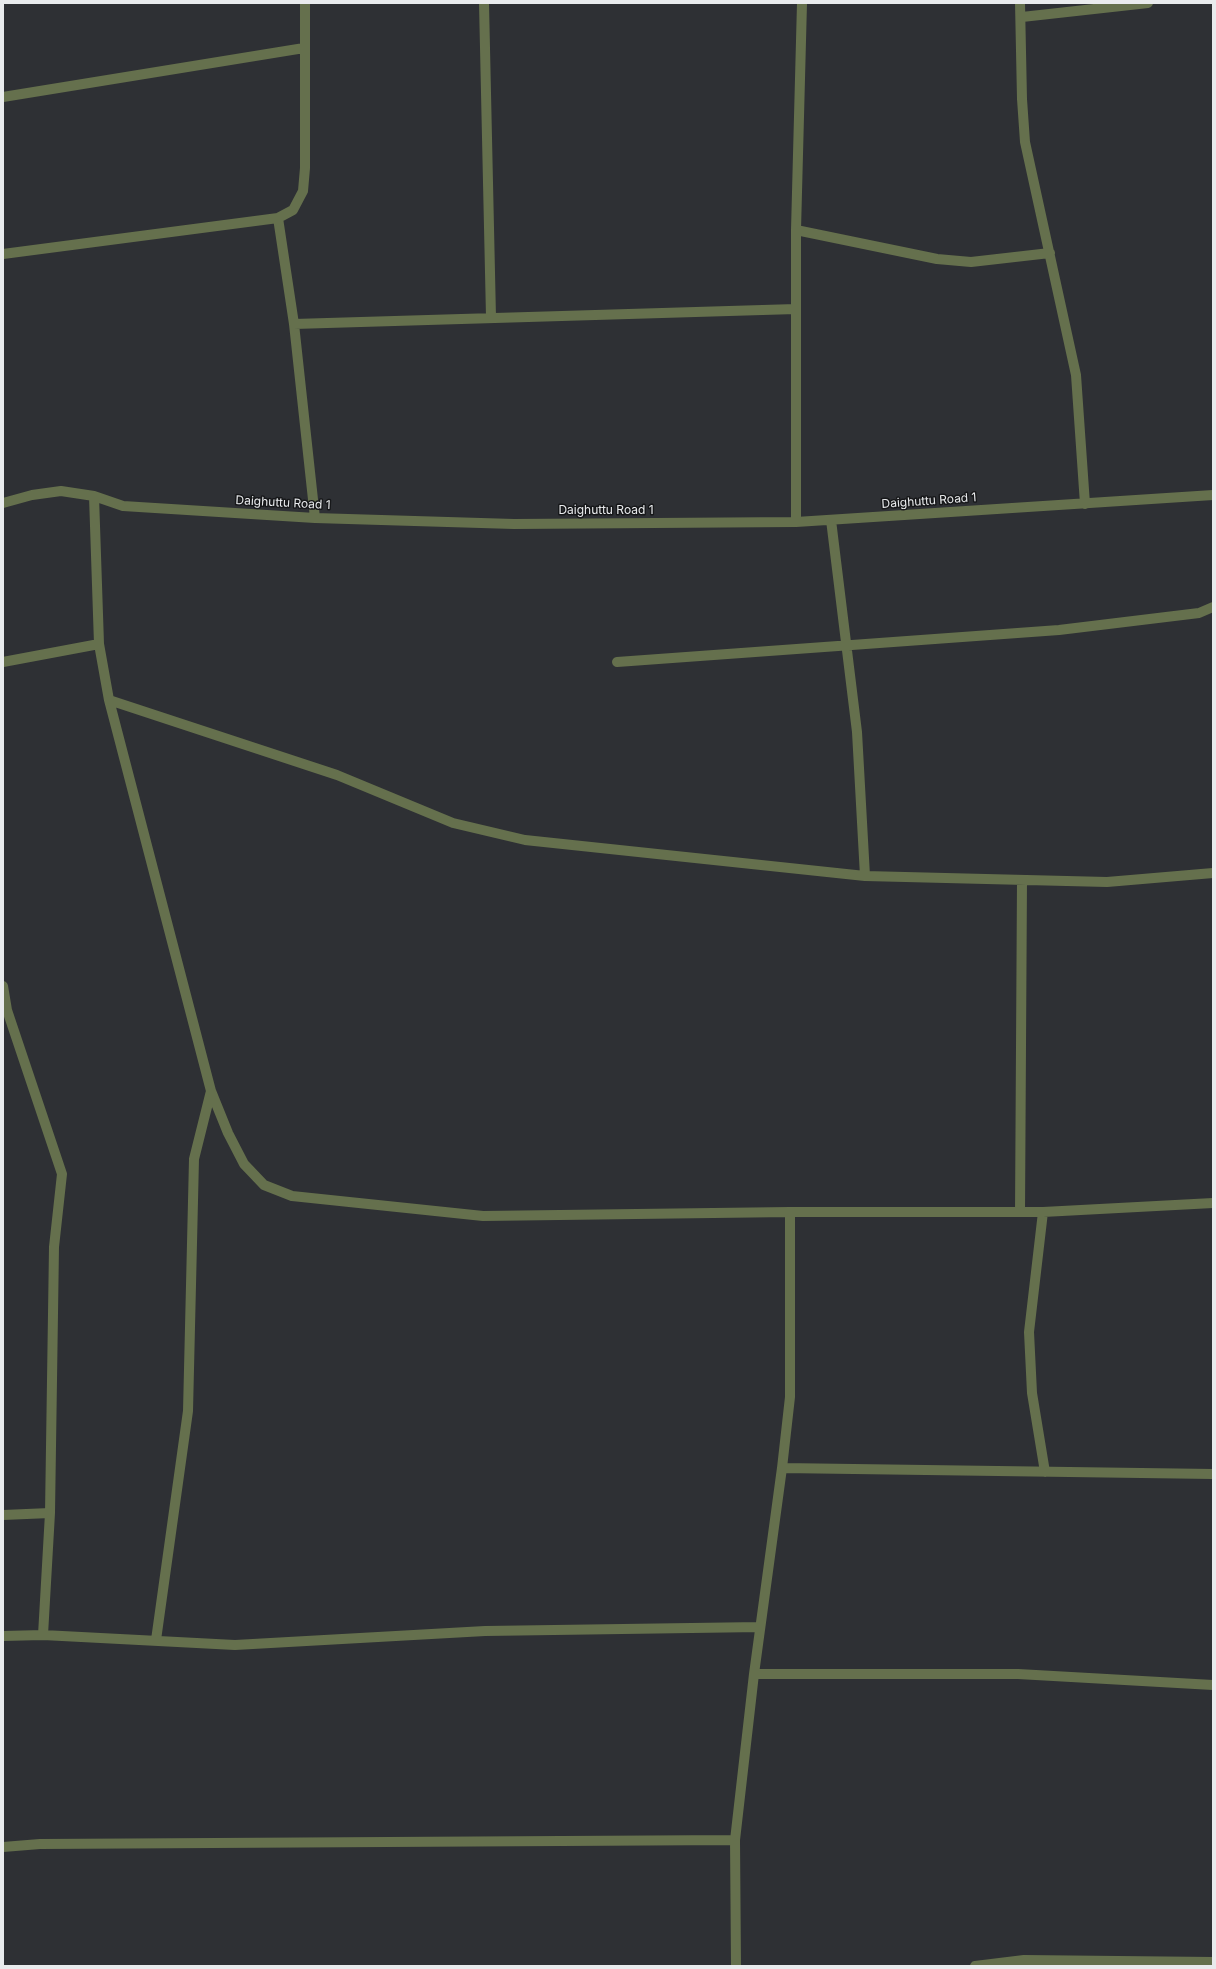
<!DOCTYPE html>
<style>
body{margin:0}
#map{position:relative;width:1216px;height:1969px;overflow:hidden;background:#2e3034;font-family:Inter,sans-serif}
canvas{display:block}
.frame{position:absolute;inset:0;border:4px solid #e9ebed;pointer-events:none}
</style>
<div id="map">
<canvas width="1216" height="1969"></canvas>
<div class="frame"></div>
</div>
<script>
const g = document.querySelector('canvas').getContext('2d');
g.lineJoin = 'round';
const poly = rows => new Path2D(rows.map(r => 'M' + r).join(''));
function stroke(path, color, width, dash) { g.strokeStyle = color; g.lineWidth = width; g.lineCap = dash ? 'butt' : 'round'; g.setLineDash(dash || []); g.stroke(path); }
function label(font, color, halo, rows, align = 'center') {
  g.font = font + ' Inter,sans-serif'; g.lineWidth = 3; g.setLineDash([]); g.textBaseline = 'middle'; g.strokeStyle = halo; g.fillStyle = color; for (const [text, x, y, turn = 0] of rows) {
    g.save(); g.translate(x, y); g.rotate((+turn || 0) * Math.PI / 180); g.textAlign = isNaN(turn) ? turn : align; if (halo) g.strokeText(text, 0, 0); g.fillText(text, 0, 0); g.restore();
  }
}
stroke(poly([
 [484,3,491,317],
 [1020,3,1022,99,1025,142,1076,375,1085,504],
 [1022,17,1148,3],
 [3,97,304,48],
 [278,218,294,324],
 [796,230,937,259,971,262,1050,253],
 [3,254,278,218,293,210,303,191,305,168,305,3],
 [94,496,99,644,109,700,337,775,453,823,525,840,865,876,1107,882,1213,873],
 [3,503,32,495,61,491,94,496,123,506,315,518,514,524,796,522,1213,495],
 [315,518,294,324,796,309],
 [831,520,857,732,865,876],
 [796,522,796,230,802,3],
 [3,662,99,644],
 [617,662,1059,630,1199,613,1213,607],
 [109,700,211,1091,228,1133,244,1164,264,1185,292,1196,483,1216,790,1212],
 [3,986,7,1010,62,1174,54,1247,50,1513,43,1635],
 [1020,1212,1022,880],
 [1043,1212,1029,1332,1032,1393,1045,1472],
 [782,1468,1213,1474],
 [3,1515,50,1513],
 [3,1636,43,1635,235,1645,485,1631,760,1627],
 [156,1640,188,1411,194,1159,211,1091],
 [754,1674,1018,1674,1213,1685],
 [735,1840,736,1966],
 [3,1847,40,1844,735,1840,754,1674,782,1468,790,1397,790,1212,1043,1212,1213,1203],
 [975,1966,1024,1960,1213,1962]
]), '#65704d', 10);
label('12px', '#e9ebed', '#17181a', [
 ["Daighuttu Road 1",929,501,-4],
 ["Daighuttu Road 1",283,503,3],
 ["Daighuttu Road 1",606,510]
]);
</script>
